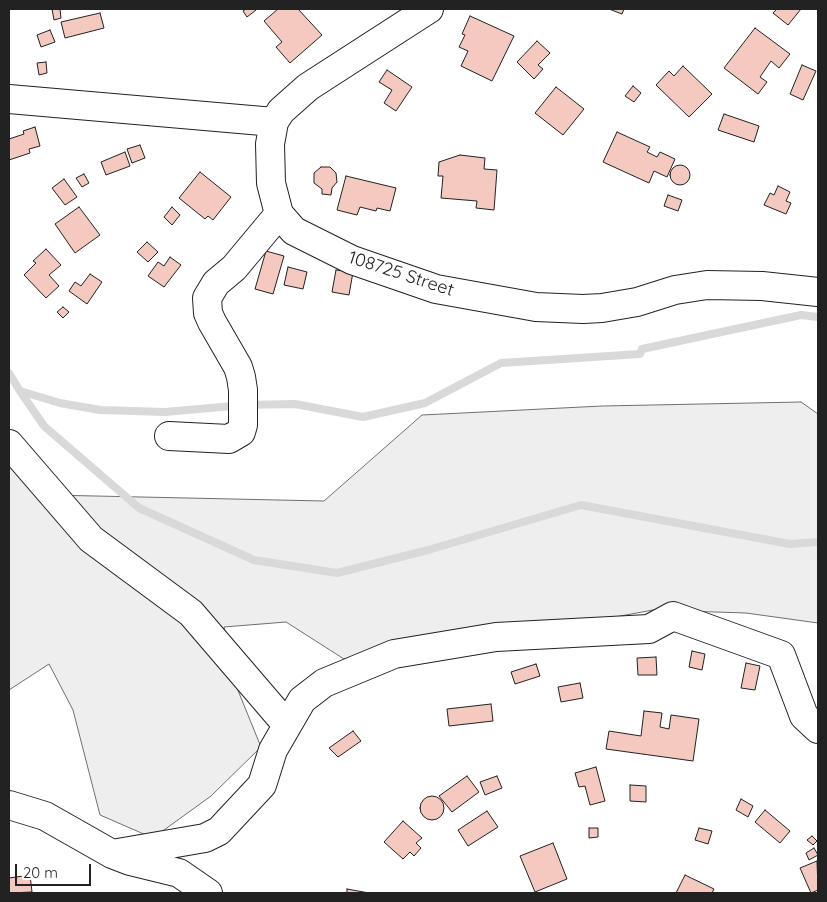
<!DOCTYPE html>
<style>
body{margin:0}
#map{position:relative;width:827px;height:902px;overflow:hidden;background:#fff;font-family:Quicksand,sans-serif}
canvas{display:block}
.frame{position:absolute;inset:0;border:10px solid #222;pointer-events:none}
.scale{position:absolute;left:15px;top:864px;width:76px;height:22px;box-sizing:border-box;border:2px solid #222;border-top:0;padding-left:6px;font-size:15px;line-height:18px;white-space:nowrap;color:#222;-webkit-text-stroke:4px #fff;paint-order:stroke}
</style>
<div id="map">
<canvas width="827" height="902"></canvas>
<div class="frame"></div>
<div class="scale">20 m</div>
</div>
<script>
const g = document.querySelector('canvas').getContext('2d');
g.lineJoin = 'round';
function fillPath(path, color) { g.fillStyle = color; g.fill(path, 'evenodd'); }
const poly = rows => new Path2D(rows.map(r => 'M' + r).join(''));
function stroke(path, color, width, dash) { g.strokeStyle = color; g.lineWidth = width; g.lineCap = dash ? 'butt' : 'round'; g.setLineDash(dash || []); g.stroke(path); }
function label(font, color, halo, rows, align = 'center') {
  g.font = font + ' Quicksand,sans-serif'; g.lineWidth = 4; g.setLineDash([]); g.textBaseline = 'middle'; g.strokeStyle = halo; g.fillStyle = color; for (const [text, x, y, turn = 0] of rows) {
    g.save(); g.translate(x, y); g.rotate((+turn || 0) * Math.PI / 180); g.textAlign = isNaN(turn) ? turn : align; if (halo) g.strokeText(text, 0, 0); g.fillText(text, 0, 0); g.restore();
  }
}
const green = poly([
 [801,402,818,414,818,623,746,613,653,610,577,624,441,633,344,659,286,622,224,627,237,688,261,747,211,796,153,838,100,815,73,710,49,664,9,690,9,452,50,495,324,501,422,415,602,406,801,402]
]);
fillPath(green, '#eee');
stroke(green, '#6f6f6f', 1);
stroke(poly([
 [9,373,20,391,60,403,100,410,165,412,244,405,295,404,363,417,425,403,501,363,640,354,642,349,801,315,818,317],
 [20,391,44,426,139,508,254,560,337,573,428,550,581,505,790,544,818,542]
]), '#d9d9d9', 8);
const building = poly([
 [52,9,60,9,61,18,54,20,52,9],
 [246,9,256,9,256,10,247,17,243,11,246,9],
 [278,9,298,9,322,35,290,63,276,47,282,42,264,21,278,9],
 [609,9,624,9,622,14,609,9],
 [777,9,801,9,788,25,773,13,777,9],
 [100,13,104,28,65,38,61,22,100,13],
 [470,16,514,36,492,81,461,66,468,51,459,47,465,35,462,34,470,16],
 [755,28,790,54,779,68,771,61,760,77,767,82,758,94,724,68,755,28],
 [50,30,55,42,41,47,37,35,50,30],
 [537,41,550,53,538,65,543,69,534,79,517,62,537,41],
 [46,62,47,73,39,75,37,63,46,62],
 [802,65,816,71,803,100,790,94,802,65],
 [683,66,712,94,689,117,656,85,669,71,674,76,683,66],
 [387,70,412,87,396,111,384,103,392,90,379,82,387,70],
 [633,86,641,93,634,102,625,96,633,86],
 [556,87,584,109,563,135,535,113,556,87],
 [724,114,759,126,754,142,718,130,724,114],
 [35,127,40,146,29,149,30,153,9,160,9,139,24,134,23,131,35,127],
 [617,132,650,147,647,152,657,157,660,152,675,159,667,177,654,171,649,183,603,162,617,132],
 [140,145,145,158,132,163,127,149,140,145],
 [125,152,130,166,106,175,101,162,125,152],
 [460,155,485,158,484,169,497,170,494,210,476,208,477,201,441,198,443,176,438,176,439,162,460,155],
 '670 175a10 10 0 1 1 20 0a10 10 0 1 1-20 0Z',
 [321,167,330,167,336,173,337,182,332,188,331,195,322,194,322,189,314,183,314,173,321,167],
 [200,172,231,197,213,220,208,216,205,219,179,198,200,172],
 [84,174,89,183,82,187,76,178,84,174],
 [346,176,396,188,390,211,377,208,376,211,360,207,357,215,337,210,346,176],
 [64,179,77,197,65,205,52,188,64,179],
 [778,186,790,192,786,201,791,203,786,214,764,205,770,193,774,195,778,186],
 [668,195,682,200,678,211,664,206,668,195],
 [79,207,100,235,75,253,55,224,79,207],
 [172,207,180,215,172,225,164,217,172,207],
 [147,242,158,252,148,262,137,252,147,242],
 [46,249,61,265,49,275,59,286,46,298,24,275,36,263,33,261,46,249],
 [266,251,284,256,273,294,255,289,266,251],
 [170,257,181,265,164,287,148,276,158,262,164,266,170,257],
 [288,267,307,272,303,289,284,285,288,267],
 [336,270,353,272,349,295,332,292,336,270],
 [90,274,102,282,87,304,69,291,75,282,81,286,90,274],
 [63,307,69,312,63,318,57,312,63,307],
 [692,651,705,654,702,670,689,667,692,651],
 [656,657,657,675,638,675,637,658,656,657],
 [746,663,760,666,755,690,741,688,746,663],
 [536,664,540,676,515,684,511,672,536,664],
 [580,683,583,698,561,702,558,687,580,683],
 [491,704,493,721,449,726,447,709,491,704],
 [644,711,662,713,660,727,669,729,671,715,699,719,693,761,606,749,609,731,641,736,644,711],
 [353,731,361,741,338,757,329,748,353,731],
 [596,767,605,801,590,805,585,786,579,787,575,773,596,767],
 [467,776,479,792,452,812,439,796,467,776],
 [497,776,502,788,485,795,480,782,497,776],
 [630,785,646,786,646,802,630,801,630,785],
 '420 808a12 12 0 1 1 24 0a12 12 0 1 1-24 0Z',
 [741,799,753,806,748,817,736,810,741,799],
 [765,810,790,831,780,843,755,822,765,810],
 [487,811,498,827,468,846,458,830,487,811],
 [403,821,422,838,416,843,421,848,414,856,410,852,403,859,384,842,403,821],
 [589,828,598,828,598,837,589,838,589,828],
 [699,828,712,831,708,844,695,840,699,828],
 [812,836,817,841,813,845,807,840,812,836],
 [553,843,567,879,535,892,520,856,553,843],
 [814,848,818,855,809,860,806,853,814,848],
 [817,861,818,890,811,893,800,868,817,861],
 [30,875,32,892,9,893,9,878,30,875],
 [685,875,714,889,712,893,676,893,685,875],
 [347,889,369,893,347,893,347,889]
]);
fillPath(building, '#f3c9c0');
stroke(building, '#222', 1);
const minor = poly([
 [429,9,308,87,281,111,274,122,270,144,271,183,279,214,294,231,352,260,436,289,536,307,583,309,602,308,637,302,675,290,707,285,762,286,818,292],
 [9,99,274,122],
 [169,436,229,439,241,432,243,425,243,390,241,377,238,367,212,322,208,313,207,298,216,283,234,268,279,214],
 [9,444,91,539,191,613,287,725],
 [9,805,45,816,112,854,130,861,179,873,208,893],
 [112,854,205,838,219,831,262,785,273,750,302,700,324,683,394,654,496,637,649,629,673,616,781,655,804,716,818,729]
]);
stroke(minor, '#222', 30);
stroke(minor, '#fff', 28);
label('18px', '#222', '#fff', [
 ["108725 Street",401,274,18]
]);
</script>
